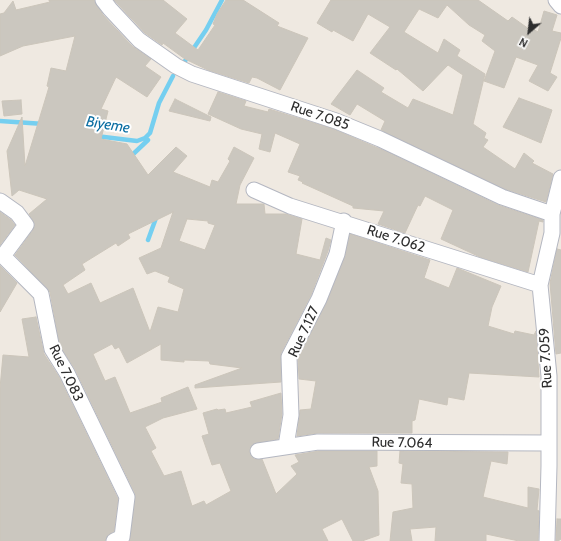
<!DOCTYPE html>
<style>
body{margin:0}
#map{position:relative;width:561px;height:541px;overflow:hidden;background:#efe9e1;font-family:Cabin,sans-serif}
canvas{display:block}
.north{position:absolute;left:509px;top:12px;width:40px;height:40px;-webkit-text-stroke:3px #fff;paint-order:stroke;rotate:208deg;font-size:11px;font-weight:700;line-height:16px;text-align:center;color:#2e2e2e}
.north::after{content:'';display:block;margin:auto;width:14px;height:18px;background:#2e2e2e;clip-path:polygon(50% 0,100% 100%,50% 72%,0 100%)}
</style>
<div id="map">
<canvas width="561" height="541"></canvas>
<div class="north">N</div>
</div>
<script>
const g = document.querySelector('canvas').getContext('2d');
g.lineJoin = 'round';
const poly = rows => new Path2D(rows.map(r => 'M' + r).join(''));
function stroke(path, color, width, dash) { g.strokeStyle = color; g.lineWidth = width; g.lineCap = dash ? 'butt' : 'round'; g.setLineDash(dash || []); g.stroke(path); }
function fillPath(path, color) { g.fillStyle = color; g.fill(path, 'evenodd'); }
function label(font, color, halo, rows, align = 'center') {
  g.font = font + ' Cabin,sans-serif'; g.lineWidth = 4; g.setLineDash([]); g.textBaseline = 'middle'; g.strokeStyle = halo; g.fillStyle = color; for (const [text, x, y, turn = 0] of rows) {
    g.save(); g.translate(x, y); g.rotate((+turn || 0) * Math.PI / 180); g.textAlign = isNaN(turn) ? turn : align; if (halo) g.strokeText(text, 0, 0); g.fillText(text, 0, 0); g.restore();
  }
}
stroke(poly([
 [185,61,206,30,222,0],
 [0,121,44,124],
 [96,136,137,141,145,138,150,133,159,103,173,76],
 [129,158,148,140],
 [148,240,156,218,155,216]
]), '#75cff0', 4.5);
const building = poly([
 [49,0,94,0,103,15,132,46,151,59,145,66,161,77,147,97,116,77,101,109,108,111,101,139,127,144,148,175,176,147,187,156,173,172,210,187,212,180,218,182,230,161,228,159,234,147,254,158,240,185,236,204,264,204,265,214,286,214,302,219,296,254,320,260,326,238,331,240,328,251,311,295,281,353,281,382,195,388,195,385,242,368,210,364,209,361,184,360,184,362,161,360,161,344,127,363,119,347,115,349,112,344,93,354,105,381,115,377,130,413,162,402,161,398,188,387,197,409,163,418,145,427,156,448,151,451,164,476,181,471,192,506,204,501,206,505,231,491,220,463,212,465,202,436,209,434,203,413,217,409,218,410,225,409,226,413,252,407,250,402,281,393,282,414,278,439,253,444,249,452,254,459,262,459,276,494,297,474,291,466,299,462,295,455,319,451,377,451,377,466,369,467,378,491,379,535,362,541,353,541,342,519,322,529,328,541,130,541,135,493,75,369,60,346,50,292,15,255,33,230,35,224,29,214,47,199,19,190,12,196,7,151,22,117,25,166,49,87,47,86,51,68,66,71,75,36,23,46,0,56,0,14,4,13,13,1,16,10,50,2,49,0],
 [173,212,161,248,139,258,147,274,155,271,170,277,168,282,184,289,178,312,158,307,150,332,133,288,100,303,91,283,68,294,63,285,85,270,82,264,116,243,118,246,130,238,128,234,173,212],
 [187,219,208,221,208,223,215,225,205,250,179,241,187,219],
 [114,0,163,0,187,19,175,33,198,50,215,25,213,24,217,14,226,0,243,0,279,23,277,26,308,38,280,90,257,78,252,77,249,83,208,70,185,59,163,43,162,45,145,33,114,0],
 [331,0,478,0,508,21,512,17,529,29,530,27,538,32,544,11,557,15,552,31,561,33,561,38,550,73,557,77,548,91,529,81,538,65,516,57,504,88,484,81,495,51,482,41,485,35,469,25,447,5,438,18,419,9,404,32,438,53,444,39,460,50,457,56,485,74,473,124,486,133,484,138,488,140,483,147,515,169,524,153,534,161,532,163,553,174,546,202,505,189,381,130,385,121,357,104,350,115,331,104,357,70,384,88,381,92,408,108,413,99,453,115,463,75,448,65,423,91,397,69,396,70,370,53,390,27,368,14,353,41,333,30,332,32,317,23,331,0],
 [218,92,246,101,244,106,268,112,269,109,333,129,385,151,498,205,543,220,543,222,539,221,528,272,480,257,441,239,453,210,425,196,420,206,418,205,405,233,378,224,384,211,353,208,353,206,302,183,303,182,298,180,300,176,288,172,300,144,275,133,270,152,259,149,262,134,241,129,208,114,218,92],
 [519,98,552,110,541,143,503,127,519,98],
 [175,99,211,117,210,121,169,111,175,99],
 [21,100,22,114,4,116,2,101,21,100],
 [0,212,11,220,15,225,0,245,0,212],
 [350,234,430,260,424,278,449,288,457,268,501,286,492,307,488,326,514,334,515,331,534,335,536,331,539,377,469,373,464,400,448,397,447,405,419,399,415,420,412,421,412,433,318,433,297,436,300,410,311,409,316,381,299,379,298,359,327,302,345,257,350,234],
 [557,249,561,250,561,353,556,354,550,283,557,249],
 [0,266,17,283,0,312,0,266],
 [36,317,44,354,59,377,118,499,114,531,107,536,105,541,0,541,0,388,3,355,29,357,22,319,36,317],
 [400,451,508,452,507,464,491,461,483,497,528,508,528,487,539,489,537,510,539,511,538,541,519,541,486,534,486,541,435,541,436,527,410,529,412,541,390,541,393,512,413,508,412,484,401,483,403,464,399,463,400,451],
 [557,519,561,519,561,539,558,541,556,541,557,519]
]);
fillPath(building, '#cbc7bf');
stroke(building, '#cbc5ba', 1);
const street = poly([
 [103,0,110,9,139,40,176,66,192,74,336,121,380,139,502,197,552,214],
 [556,0,561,6],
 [254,190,290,206,540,285],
 [0,201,17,213,26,225,3,256,41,294,52,349,67,373,127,497,122,537,114,541],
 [286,446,291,415,289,357,319,299,337,254,344,221],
 [258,451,318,442,548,443],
 [547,541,549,466,549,376,540,285,552,233,552,214,561,178]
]);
stroke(street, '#b4b7c1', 17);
stroke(street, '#fff', 15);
label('14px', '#2e2e2e', '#fff', [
 ["Rue 7.085",320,116,19],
 ["Rue 7.062",396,239,18],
 ["Rue 7.127",304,332,-65],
 ["Rue 7.059",546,358,-93],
 ["Rue 7.083",66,373,64],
 ["Rue 7.064",402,443,1]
]);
label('italic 15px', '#0d6fa3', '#fff', [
 ["Biyeme",108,125,9]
]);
</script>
